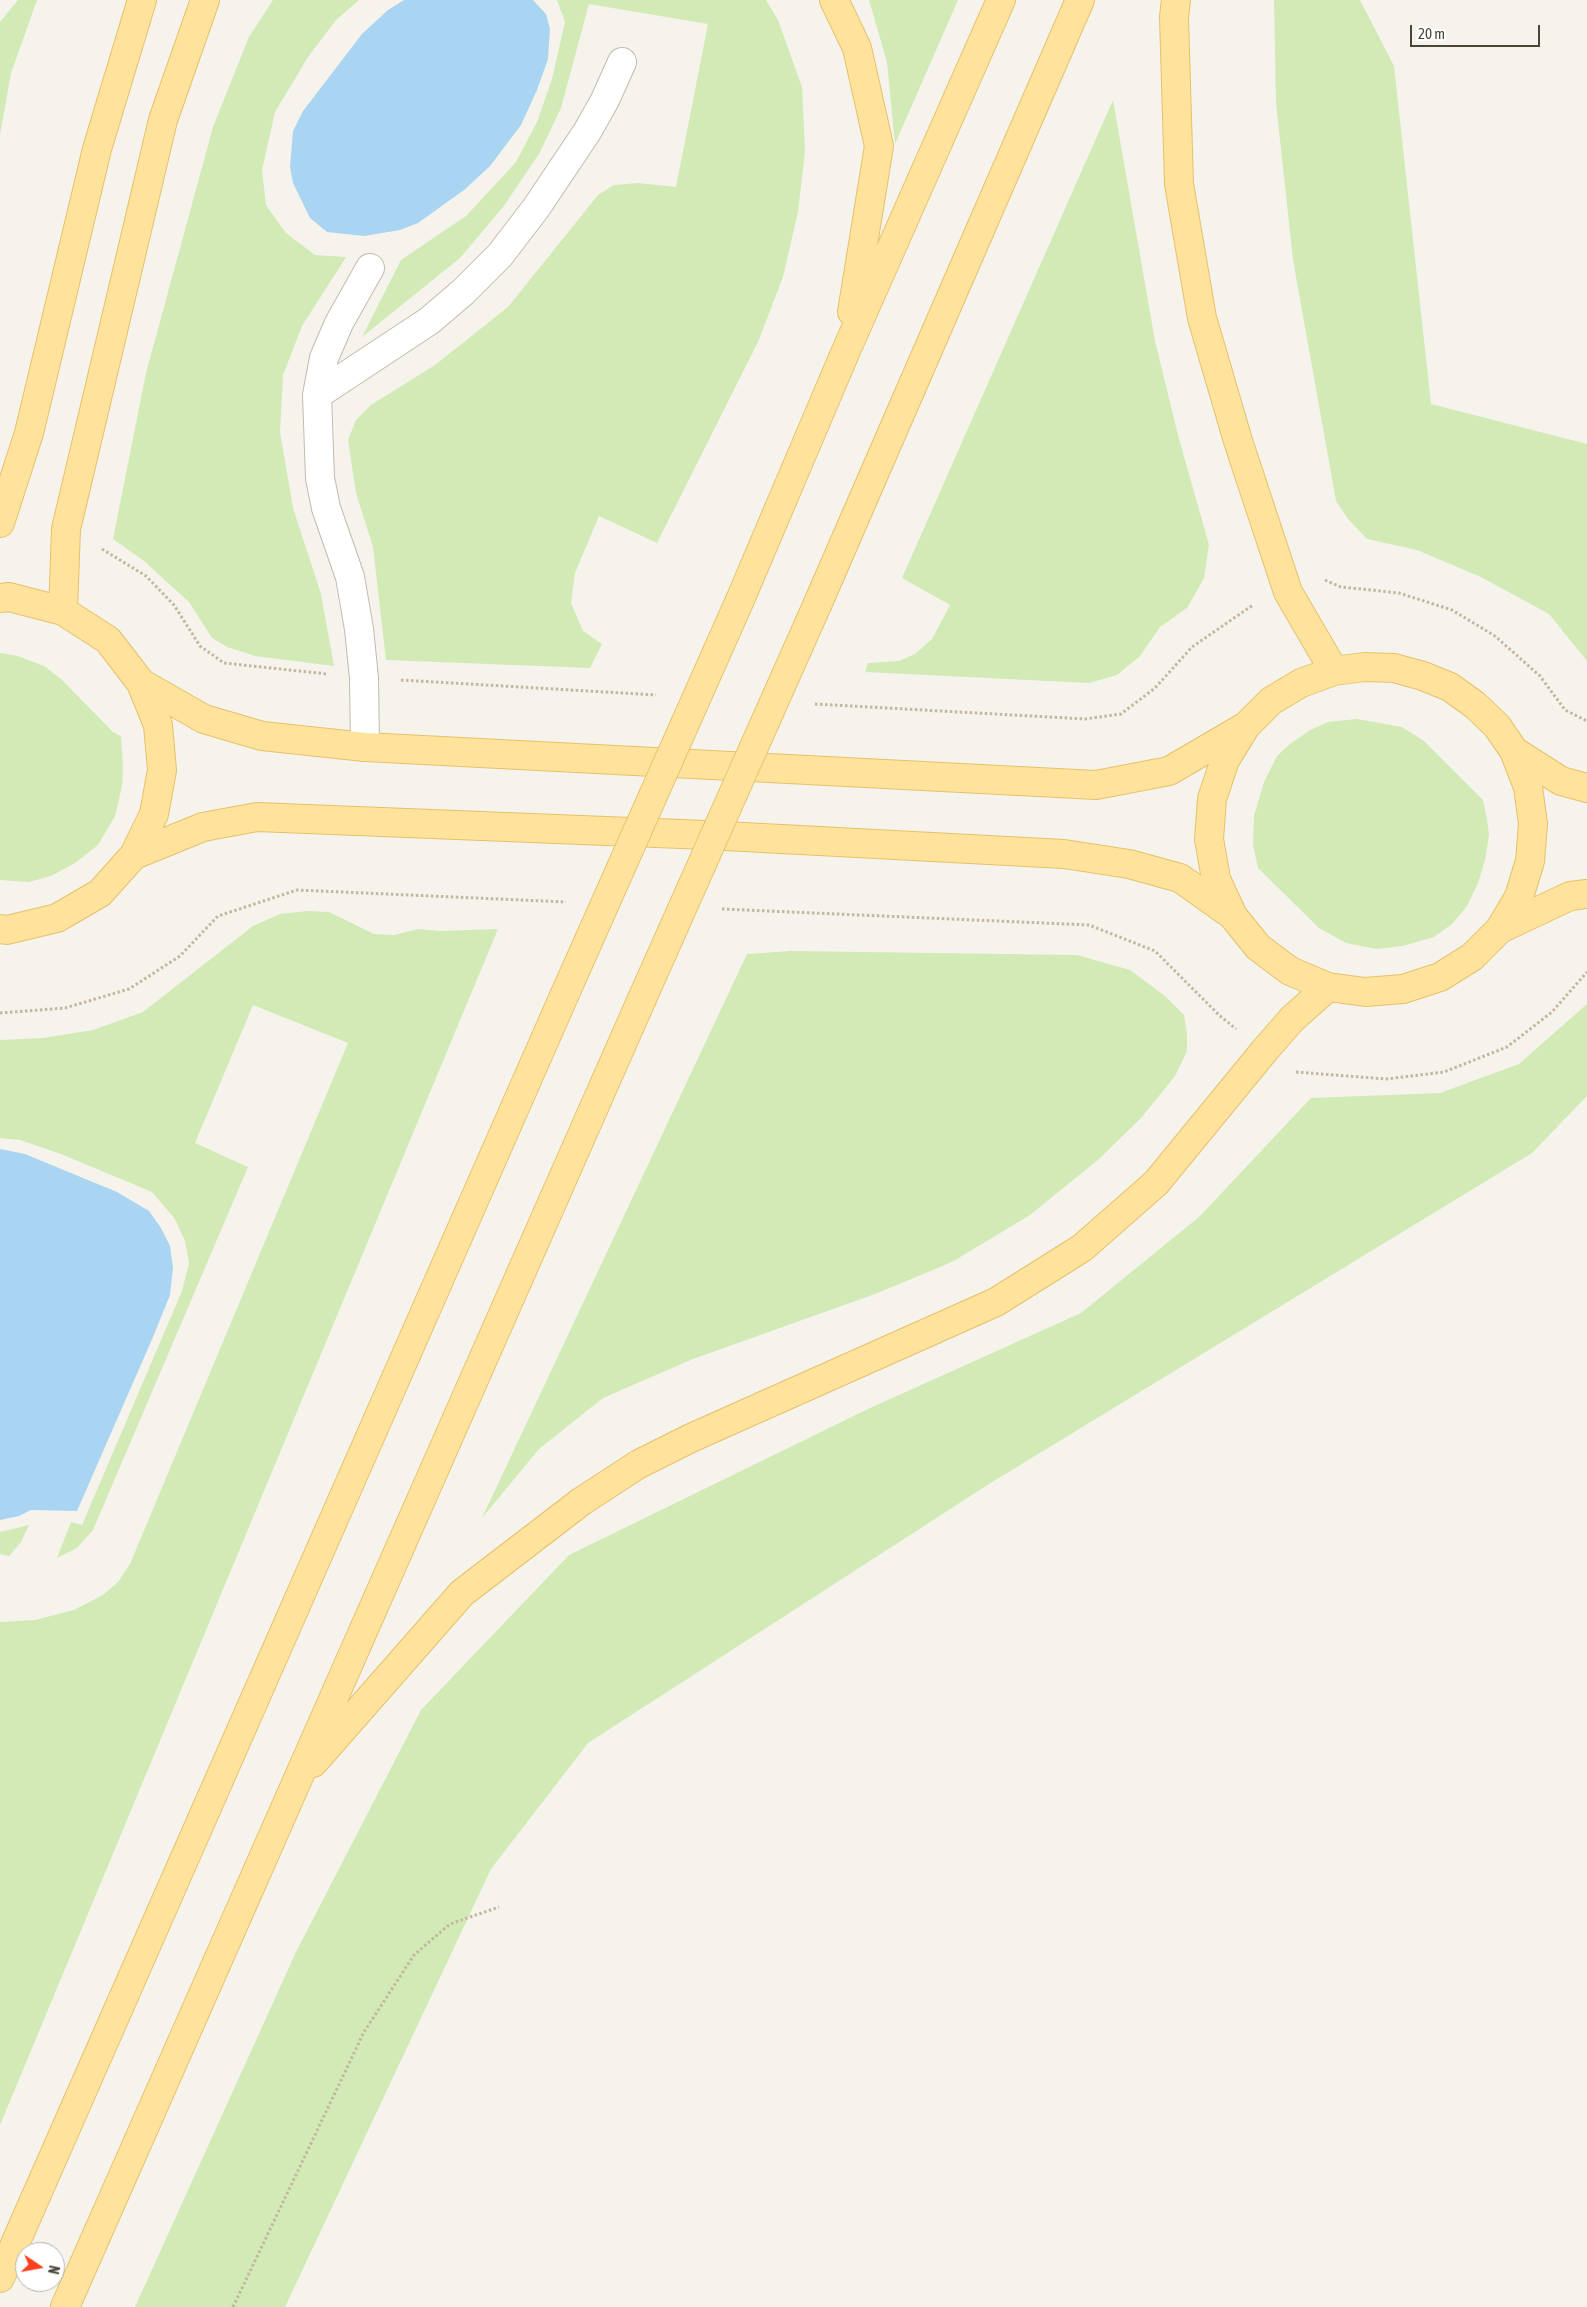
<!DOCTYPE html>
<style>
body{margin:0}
#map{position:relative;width:1587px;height:2307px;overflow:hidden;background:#f6f3ec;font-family:"Asap Condensed",sans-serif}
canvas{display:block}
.north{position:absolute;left:15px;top:2242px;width:50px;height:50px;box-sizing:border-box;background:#fff;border:1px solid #b7b4b0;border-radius:50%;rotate:102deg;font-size:14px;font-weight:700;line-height:20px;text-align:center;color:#4b4439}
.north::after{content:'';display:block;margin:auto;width:18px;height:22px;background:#fc3f1d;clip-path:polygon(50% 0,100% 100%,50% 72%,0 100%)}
.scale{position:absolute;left:1410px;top:25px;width:130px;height:22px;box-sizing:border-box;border:2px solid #4b4439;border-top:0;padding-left:6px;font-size:15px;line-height:18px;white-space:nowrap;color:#4b4439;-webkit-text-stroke:4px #fff;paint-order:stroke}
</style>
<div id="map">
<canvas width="1587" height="2307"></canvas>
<div class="north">N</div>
<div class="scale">20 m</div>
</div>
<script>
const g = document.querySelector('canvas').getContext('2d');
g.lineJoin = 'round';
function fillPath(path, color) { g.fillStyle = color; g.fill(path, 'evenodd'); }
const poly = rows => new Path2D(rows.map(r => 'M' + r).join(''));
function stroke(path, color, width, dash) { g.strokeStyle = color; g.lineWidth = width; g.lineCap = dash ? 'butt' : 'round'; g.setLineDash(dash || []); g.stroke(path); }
fillPath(poly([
 [18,0,37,0,11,73,0,135,0,22],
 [273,0,359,0,336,20,308,57,275,112,262,170,266,205,286,233,315,255,346,257,302,326,283,375,280,432,293,508,321,594,334,666,255,656,227,647,212,638,189,602,144,561,113,539,146,373,213,127,249,37],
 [557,0,766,0,778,20,802,87,805,151,798,212,783,277,758,342,657,543,599,516,575,573,571,603,583,631,602,644,590,668,386,660,373,547,356,493,348,440,356,420,371,405,435,365,508,307,598,195,614,185,638,183,676,187,708,24,589,4,561,108,539,154,503,207,460,258,362,337,401,260,466,216,516,162,537,122,552,79,565,22],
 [869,0,958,0,895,144,887,62],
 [1274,0,1360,0,1394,66,1431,404,1587,444,1587,661,1549,614,1481,577,1417,550,1367,539,1348,519,1336,501,1293,260,1276,103],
 [1113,100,1155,341,1178,435,1209,545,1204,578,1187,608,1160,627,1140,656,1117,675,1089,683,865,672,868,663,899,661,915,654,932,639,950,605,902,578],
 [0,653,18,656,44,666,61,679,113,732,121,736,123,768,122,786,115,816,98,845,75,863,51,876,29,882,0,880],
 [1357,719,1402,727,1424,741,1483,800,1487,819,1489,835,1485,860,1478,883,1467,906,1452,924,1434,937,1403,946,1376,949,1346,943,1319,928,1258,868,1253,845,1254,816,1264,782,1277,756,1290,744,1310,730,1328,722],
 [308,911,329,912,374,934,394,935,418,929,439,931,498,929,0,2125,0,1622,35,1620,74,1610,103,1595,118,1582,130,1564,348,1043,253,1005,195,1143,248,1167,93,1530,77,1548,57,1558,71,1522,82,1525,182,1291,189,1263,185,1241,175,1219,152,1192,61,1154,20,1140,0,1138,0,1040,43,1038,93,1030,143,1012,253,926,280,914],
 [791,951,1077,955,1130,970,1165,996,1184,1015,1187,1034,1187,1051,1175,1076,1141,1118,1099,1159,1030,1215,952,1262,875,1294,693,1359,603,1398,539,1449,482,1518,747,954],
 [1587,1004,1587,1096,1532,1153,989,1484,588,1743,491,1869,285,2307,135,2307,296,1952,421,1710,569,1555,868,1409,1081,1313,1199,1217,1311,1098,1440,1093,1519,1064],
 [29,1525,21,1542,9,1556,0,1554,0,1532]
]), '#d2eab5');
fillPath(poly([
 [404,0,533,0,546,14,550,29,548,59,537,90,521,125,490,166,464,190,418,223,400,230,364,236,327,232,310,218,293,183,290,167,293,131,303,111,362,34,388,10],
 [0,1149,25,1154,117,1192,149,1211,161,1228,170,1246,173,1268,170,1295,153,1337,77,1511,31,1510,19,1516,0,1520]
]), '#a9d4f2');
const minor = poly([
 [317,395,429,321,463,292,500,255,536,208,587,132,605,100,622,62],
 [365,747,364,678,359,629,350,577,326,508,320,478,317,395,324,358,339,323,370,268]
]);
const major = poly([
 [834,0,857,48,879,146,852,312],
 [1176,0,1174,17,1179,184,1202,318,1238,441,1288,592,1334,671],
 [0,523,29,433,97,149,142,0],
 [0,598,9,597,63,611,108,640,141,683,158,725,162,770,154,814,134,855,100,893,57,918,7,930,0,929],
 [740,600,845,353,1001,0],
 [818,603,1080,0],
 [63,611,66,529,163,120,205,0],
 [141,683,204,719,262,736,365,747,1096,785,1169,771,1246,726,1271,701,1301,683,1334,671,1364,667,1394,668,1423,676,1450,687,1475,705,1497,726,1514,751,1528,787,1533,824,1530,861,1519,897,1500,929,1472,957,1440,977,1403,989,1365,992,1328,987,1290,971,1258,947,1233,916,1216,879,1209,839,1212,799,1225,760,1246,726],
 [1514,751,1561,781,1587,788],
 [134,855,203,827,257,817,706,835,1064,854,1129,864,1180,878,1232,915],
 [1500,929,1570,896,1587,894],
 [313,1763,462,1593,582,1501,639,1464,691,1438,996,1302,1082,1248,1156,1183,1265,1050,1292,1019,1328,987],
 [0,2278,564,996],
 [65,2307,641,1001]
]);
stroke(minor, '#c2bbae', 30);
stroke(major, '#e6c16a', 30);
stroke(poly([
 [102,549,146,576,174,605,200,646,224,663,327,674],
 [1325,580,1341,587,1399,593,1452,610,1495,636,1540,676,1565,710,1587,721],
 [401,680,656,695],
 [815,704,1085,719,1121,714,1155,688,1192,647,1253,605],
 [722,909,1089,925,1155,951,1219,1015,1236,1029],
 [0,1013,65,1008,129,989,180,956,218,916,297,890,566,902],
 [1296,1072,1386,1079,1444,1072,1507,1047,1552,1012,1587,972],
 [233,2307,364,2032,414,1955,450,1924,499,1907]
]), '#c4b79f', 3, [2.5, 2.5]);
stroke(minor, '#fff', 28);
stroke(major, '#ffe39c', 28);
const majorBridge = poly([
 [564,996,740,600],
 [641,1001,818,603]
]);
stroke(majorBridge, '#e6c16a', 30, []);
stroke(majorBridge, '#ffe39c', 28);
</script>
